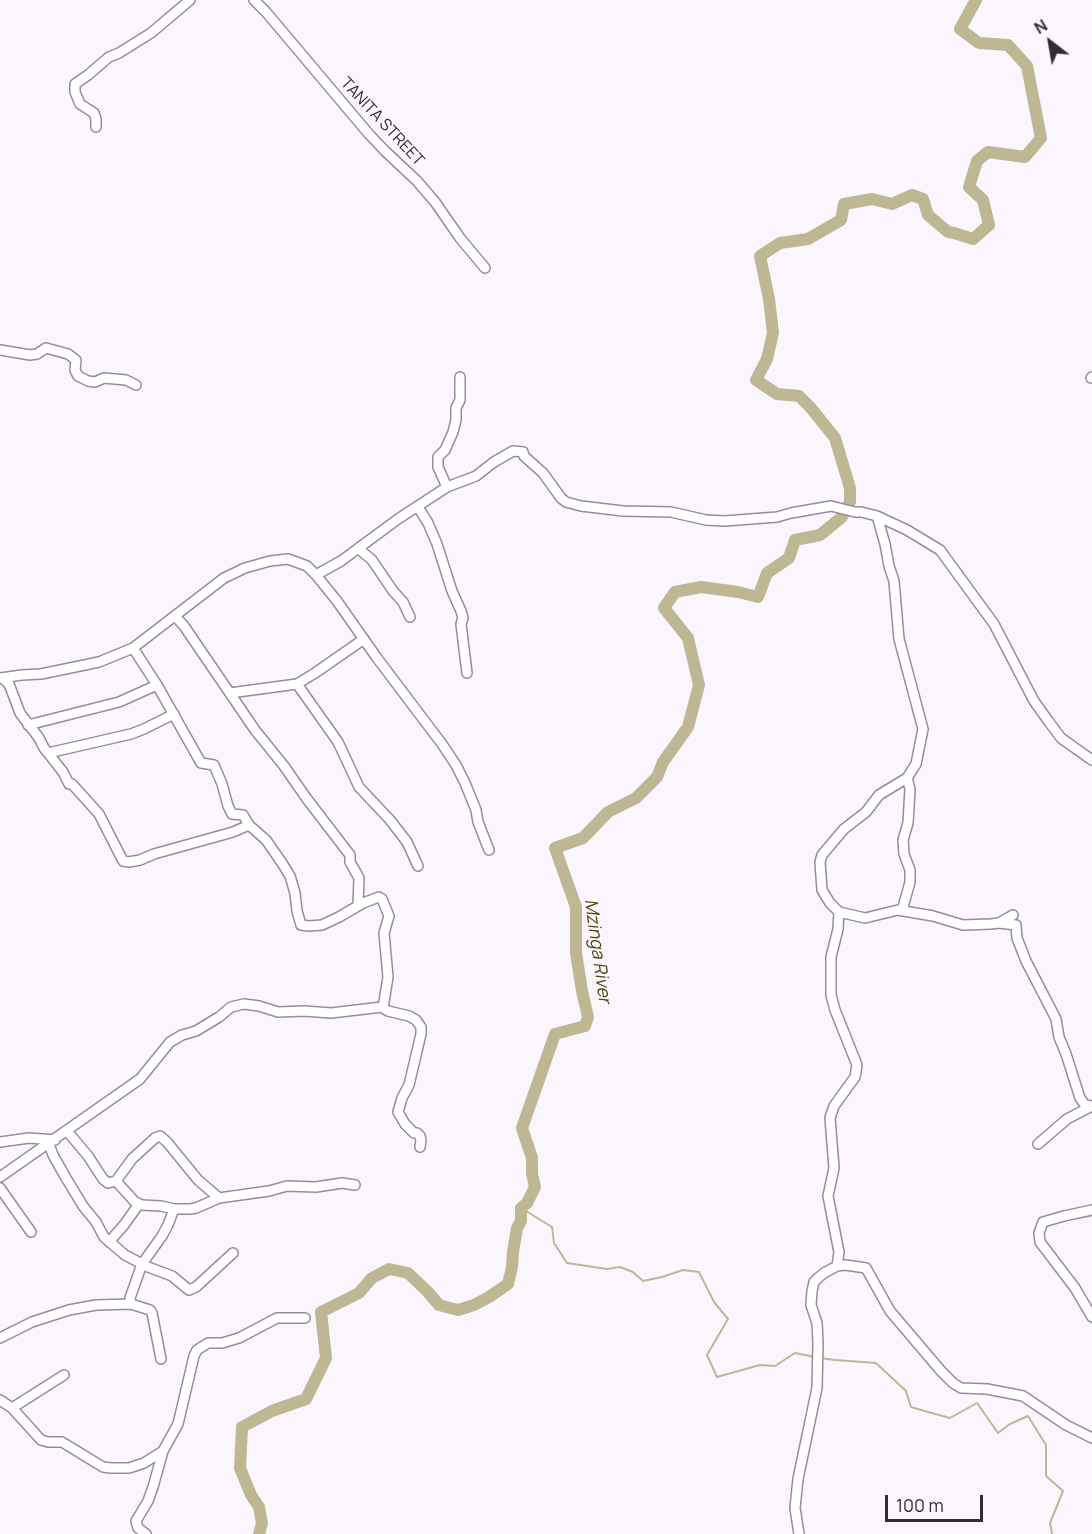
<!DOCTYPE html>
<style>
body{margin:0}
#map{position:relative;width:1092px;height:1534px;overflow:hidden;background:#fbf6fd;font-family:Manrope,sans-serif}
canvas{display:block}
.north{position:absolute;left:1020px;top:12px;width:60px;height:60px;-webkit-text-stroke:4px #fbf6fd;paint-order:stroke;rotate:329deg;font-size:16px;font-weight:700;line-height:24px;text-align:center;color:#312c33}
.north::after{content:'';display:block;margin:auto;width:21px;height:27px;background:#312c33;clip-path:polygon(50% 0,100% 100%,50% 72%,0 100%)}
.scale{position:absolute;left:885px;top:1495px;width:98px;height:27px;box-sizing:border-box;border:3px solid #312c33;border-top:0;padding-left:8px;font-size:18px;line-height:21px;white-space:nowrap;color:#312c33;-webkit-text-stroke:4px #fbf6fd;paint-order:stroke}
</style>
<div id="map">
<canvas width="1092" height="1534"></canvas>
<div class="north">N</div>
<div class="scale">100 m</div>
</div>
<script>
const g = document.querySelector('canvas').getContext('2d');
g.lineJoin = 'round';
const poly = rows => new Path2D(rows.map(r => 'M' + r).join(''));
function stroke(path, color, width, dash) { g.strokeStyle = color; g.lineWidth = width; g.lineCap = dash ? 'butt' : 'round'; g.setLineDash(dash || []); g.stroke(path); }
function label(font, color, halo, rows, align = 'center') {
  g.font = font + ' Manrope,sans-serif'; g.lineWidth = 6; g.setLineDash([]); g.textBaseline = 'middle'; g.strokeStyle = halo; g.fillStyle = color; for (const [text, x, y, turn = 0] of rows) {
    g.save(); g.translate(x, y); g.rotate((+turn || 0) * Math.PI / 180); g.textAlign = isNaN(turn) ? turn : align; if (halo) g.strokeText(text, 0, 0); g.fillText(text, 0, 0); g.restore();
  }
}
stroke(poly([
 [521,1208,552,1227,554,1243,567,1263,607,1269,620,1267,633,1272,643,1281,662,1277,683,1270,699,1272,714,1302,728,1319,707,1355,717,1377,760,1365,775,1366,795,1353,815,1357],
 [820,1358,835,1360,876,1363,906,1391,911,1407,928,1412,950,1418,977,1403,998,1433,1010,1424,1028,1416,1046,1445,1046,1476,1063,1491,1050,1523,1052,1534]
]), '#beb794', 2);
stroke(poly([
 [259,1534,262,1523,259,1507,251,1495,240,1468,242,1427,272,1411,306,1399,326,1358,321,1312,359,1293,372,1278,389,1269,408,1273,428,1292,439,1305,458,1310,474,1305,489,1297,508,1284,512,1267,513,1252,517,1228,521,1221,521,1208,527,1203,535,1187,532,1174,532,1158,522,1128,555,1034,585,1026,588,1017,582,991,576,953,576,907,555,848,583,838,608,812,636,798,657,777,663,762,688,727,699,685,688,638,664,608,675,592,701,587,738,592,758,597,767,573,789,558,795,540,820,535,842,517,850,502,850,488,835,438,811,408,799,396,777,394,756,380,767,359,773,333,769,299,760,256,780,243,808,239,841,220,844,204,872,199,892,204,912,195,923,199,928,215,948,232,954,233,973,239,989,225,983,200,969,187,977,161,988,152,1025,157,1041,138,1027,66,1008,45,979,43,960,29,976,0]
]), '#beb794', 12);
const minor = poly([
 [254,0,266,12,368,133,385,151,417,181,435,202,460,238,485,268],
 [96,127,96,119,94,113,80,104,75,92,75,84,88,75,109,57,119,53,151,33,190,0],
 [0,350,30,355,37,354,46,348,68,354,76,360,75,370,78,376,88,381,95,382,104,378,126,380,136,385],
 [1091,378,1092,377],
 [447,487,438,467,438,457,445,450,453,432,456,420,456,408,460,400,460,377],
 [418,507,428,523,437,544,452,591,461,611,463,618,461,624,467,673],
 [359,549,372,560,393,591,403,602,410,617],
 [316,575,337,601,377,658,442,744,456,765,465,783,476,810,478,822,489,850],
 [175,616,184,626,255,730,284,766,307,799,350,855,350,862,359,878,358,905],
 [133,648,157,685,201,763,214,765,222,784,228,806,232,814,243,815,249,825,266,840,282,863,290,876,295,893,297,911,301,925,309,926,322,925,339,917,363,903,379,897,382,899,389,916,384,933,388,977,383,1008,388,1011,409,1016,416,1020,421,1027,421,1034,409,1085,402,1098,398,1112,405,1124,414,1133,417,1133,420,1136,421,1141,420,1147],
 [0,678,22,675,41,674,99,662,133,648,224,578,245,568,270,561,288,559,307,566,316,575,341,561,398,519,447,487,476,476,494,462,513,451,523,452,524,456,543,473,561,498,566,502,581,506,623,511,671,512,706,520,725,521,777,517,791,513,831,506,855,512,861,512,877,516,907,530,940,550,994,624,1034,701,1049,722,1061,738,1092,760],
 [2,678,9,684,20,713,39,738,44,748,63,772,69,784,72,784,99,814,123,861,129,862,140,860,154,854,233,832,249,825],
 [297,684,338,742,359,787,390,820,407,842,418,866],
 [230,693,297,684,315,673,364,639],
 [28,725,119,702,157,685],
 [48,753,131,734,144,729,174,714],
 [902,911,910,882,910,870,904,854,903,840,908,823,910,789,907,778],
 [839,912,865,918,898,910,933,916,963,925,991,924,999,923,1016,925,1017,938,1026,961,1056,1019,1059,1037,1066,1054,1080,1098,1085,1105,1092,1106],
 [999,923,1013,915],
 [67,1131,88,1156,103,1179,108,1183,116,1181,132,1159,155,1138,160,1136,167,1142,198,1180,219,1198,269,1191,287,1186,316,1187,342,1183,355,1185],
 [0,1142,29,1138,55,1140],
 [49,1144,53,1155,66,1178,83,1206,96,1222,104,1237,125,1255,148,1267,172,1276,189,1290,196,1287,233,1253],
 [1038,1144,1067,1119,1092,1106],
 [0,1177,140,1079,170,1042,182,1035,196,1031,219,1017,231,1007,244,1004,259,1006,278,1012,304,1011,331,1013,382,1007],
 [116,1181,135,1202,142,1205,161,1206,174,1209,190,1209,196,1208,219,1198],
 [0,1188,31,1232],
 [1092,1210,1064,1216,1043,1222,1039,1233,1040,1242,1075,1288,1092,1317],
 [109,1242,124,1225,139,1204],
 [837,1266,839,1252,828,1196,834,1168,830,1118,834,1106,855,1077,857,1065,835,1010,831,995,831,957,838,929,839,912,830,903,822,890,820,862,822,855,844,829,866,812,879,795,907,778,916,764,923,729,899,639,894,581,889,566,885,544,877,516],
 [0,1338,32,1322,69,1310,96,1305,131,1304],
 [161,1359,152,1313,150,1310,134,1305,131,1304,130,1298,142,1264,162,1236,168,1225,174,1209],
 [0,1400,12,1408,41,1440,48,1442,62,1442,103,1467,111,1468,129,1468,144,1463,163,1451],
 [12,1408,64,1375],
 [146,1534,138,1528,136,1521,148,1501,153,1487,163,1451,178,1424,194,1356,197,1350,208,1343,222,1343,239,1338,277,1318,305,1318],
 [799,1534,795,1508,798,1479,817,1388,818,1343,817,1323,811,1305,812,1291,814,1282,818,1278,824,1273,837,1266,845,1265,866,1268,890,1311,941,1371,953,1383,961,1388,987,1389,1023,1396,1066,1425,1092,1438]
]);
stroke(minor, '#988b9c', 12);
stroke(minor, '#fff', 9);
label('16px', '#312c33', '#fbf6fd', [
 ["TANITA STREET",382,122,47]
]);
label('italic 18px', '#514505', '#fbf6fd', [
 ["Mzinga River",597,951,82]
]);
</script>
